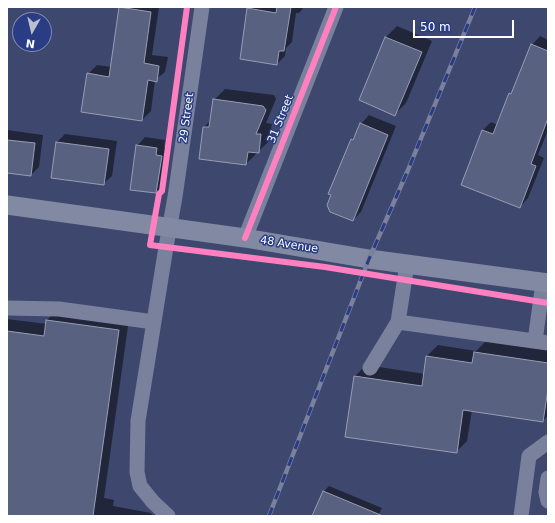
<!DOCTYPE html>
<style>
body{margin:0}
#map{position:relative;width:555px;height:523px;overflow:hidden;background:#3e486f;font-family:"DejaVu Sans",sans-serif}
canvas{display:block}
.frame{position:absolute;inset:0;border:8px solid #fff;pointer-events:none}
.north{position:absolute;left:12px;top:12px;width:40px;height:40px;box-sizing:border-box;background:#293c84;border:1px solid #7f8ab5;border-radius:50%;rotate:188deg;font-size:11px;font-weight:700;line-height:16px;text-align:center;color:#fff}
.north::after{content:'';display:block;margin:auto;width:14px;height:18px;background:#bbbfcd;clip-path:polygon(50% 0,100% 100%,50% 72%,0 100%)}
.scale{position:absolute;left:413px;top:20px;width:101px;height:18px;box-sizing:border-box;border:2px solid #fff;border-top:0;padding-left:5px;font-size:12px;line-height:14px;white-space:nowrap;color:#fff;-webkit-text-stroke:3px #293c84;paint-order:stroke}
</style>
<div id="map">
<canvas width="555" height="523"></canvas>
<div class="frame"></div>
<div class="north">N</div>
<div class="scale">50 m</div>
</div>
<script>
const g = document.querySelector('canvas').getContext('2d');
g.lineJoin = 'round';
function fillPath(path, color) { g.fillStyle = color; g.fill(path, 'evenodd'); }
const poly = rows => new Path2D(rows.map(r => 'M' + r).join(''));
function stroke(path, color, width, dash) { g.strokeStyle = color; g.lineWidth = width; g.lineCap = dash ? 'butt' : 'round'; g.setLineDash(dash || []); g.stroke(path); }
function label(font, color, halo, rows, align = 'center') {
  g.font = font + ' "DejaVu Sans",sans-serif'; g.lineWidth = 3; g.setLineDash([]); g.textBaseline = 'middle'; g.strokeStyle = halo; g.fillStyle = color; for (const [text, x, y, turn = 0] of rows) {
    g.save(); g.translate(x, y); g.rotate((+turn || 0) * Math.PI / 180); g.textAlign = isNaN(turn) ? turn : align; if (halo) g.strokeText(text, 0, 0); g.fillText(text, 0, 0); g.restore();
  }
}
fillPath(poly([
 [121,7,159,7,152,55,168,57,165,72,155,80,151,111,142,120,88,74,97,65,112,67],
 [249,7,304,7,299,13,296,13,292,42,286,48,285,56,277,64,241,58],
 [397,26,432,41,406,103,395,114,386,37],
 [540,36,548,40,548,130,538,155,544,158,528,198,520,207,483,130,491,122,498,125,510,94,514,90,532,45],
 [225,89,274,95,276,99,266,123,272,124,269,141,246,164,204,127,211,120,214,100],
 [369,115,396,126,361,212,353,220,352,139,356,135,361,124],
 [7,130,43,135,39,167,31,175,7,172],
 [65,134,117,141,112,176,103,184,57,142],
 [145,137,165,140,164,147,169,147,165,184,156,192,131,189,137,146],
 [58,309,129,319,104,498,114,500,113,506,151,513,153,516,7,516,7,319,47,324,47,320],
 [486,341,548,350,548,415,543,421,472,410,467,441,456,452,355,376,366,365,425,374,427,356,438,345,476,351],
 [329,486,382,508,378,516,313,516,324,491]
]), '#0007');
const building = poly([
 [119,7,151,12,144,63,159,66,157,82,148,80,142,121,81,112,87,73,109,77,119,7],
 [277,7,291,7,284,51,279,51,277,65,240,59,247,8,276,13,277,7],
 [385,37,422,52,395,116,359,100,385,37],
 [531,44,548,51,548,118,531,164,536,166,520,208,461,185,482,130,493,134,509,93,511,94,531,44],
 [213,99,263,106,266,110,256,134,261,134,259,153,248,152,246,165,199,159,203,127,209,127,213,99],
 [360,123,388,135,353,221,330,212,327,205,331,195,328,194,351,139,353,140,360,123],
 [7,140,35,143,31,176,7,173,7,140],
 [56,142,109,149,104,185,51,178,56,142],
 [136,145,157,148,156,155,162,156,156,193,130,190,136,145],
 [46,320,119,330,93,516,7,516,7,331,44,336,46,320],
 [474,352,548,363,548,389,543,422,463,410,457,453,345,437,354,376,422,386,426,356,472,363,474,352],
 [323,491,383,516,312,516,323,491]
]);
fillPath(building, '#596180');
stroke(building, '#979db4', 1);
stroke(poly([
 [245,238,336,7],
 [7,308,59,309,154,322],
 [398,322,548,343],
 [535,341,543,283],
 [370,368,398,322,407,264],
 [548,478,546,492,548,501],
 [168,516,153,502,140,486,137,472,138,421,166,247,175,197,202,7],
 [521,516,529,456,548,442]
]), '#7a819d', 15);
stroke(poly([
 [7,205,245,238,369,259,548,283]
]), '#8289a3', 19);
const rail = poly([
 [269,516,369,259,408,170,475,7]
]);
stroke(rail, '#7a819d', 4.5);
stroke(rail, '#293c84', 3, [9]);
stroke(poly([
 [187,7,162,191,159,194,150,245,325,267,548,303],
 [245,238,336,7]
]), '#ff80c0', 6);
label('11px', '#fff', '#293c84', [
 ["29 Street",187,118,-82],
 ["31 Street",281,119,-68],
 ["48 Avenue",289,245,9]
]);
</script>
